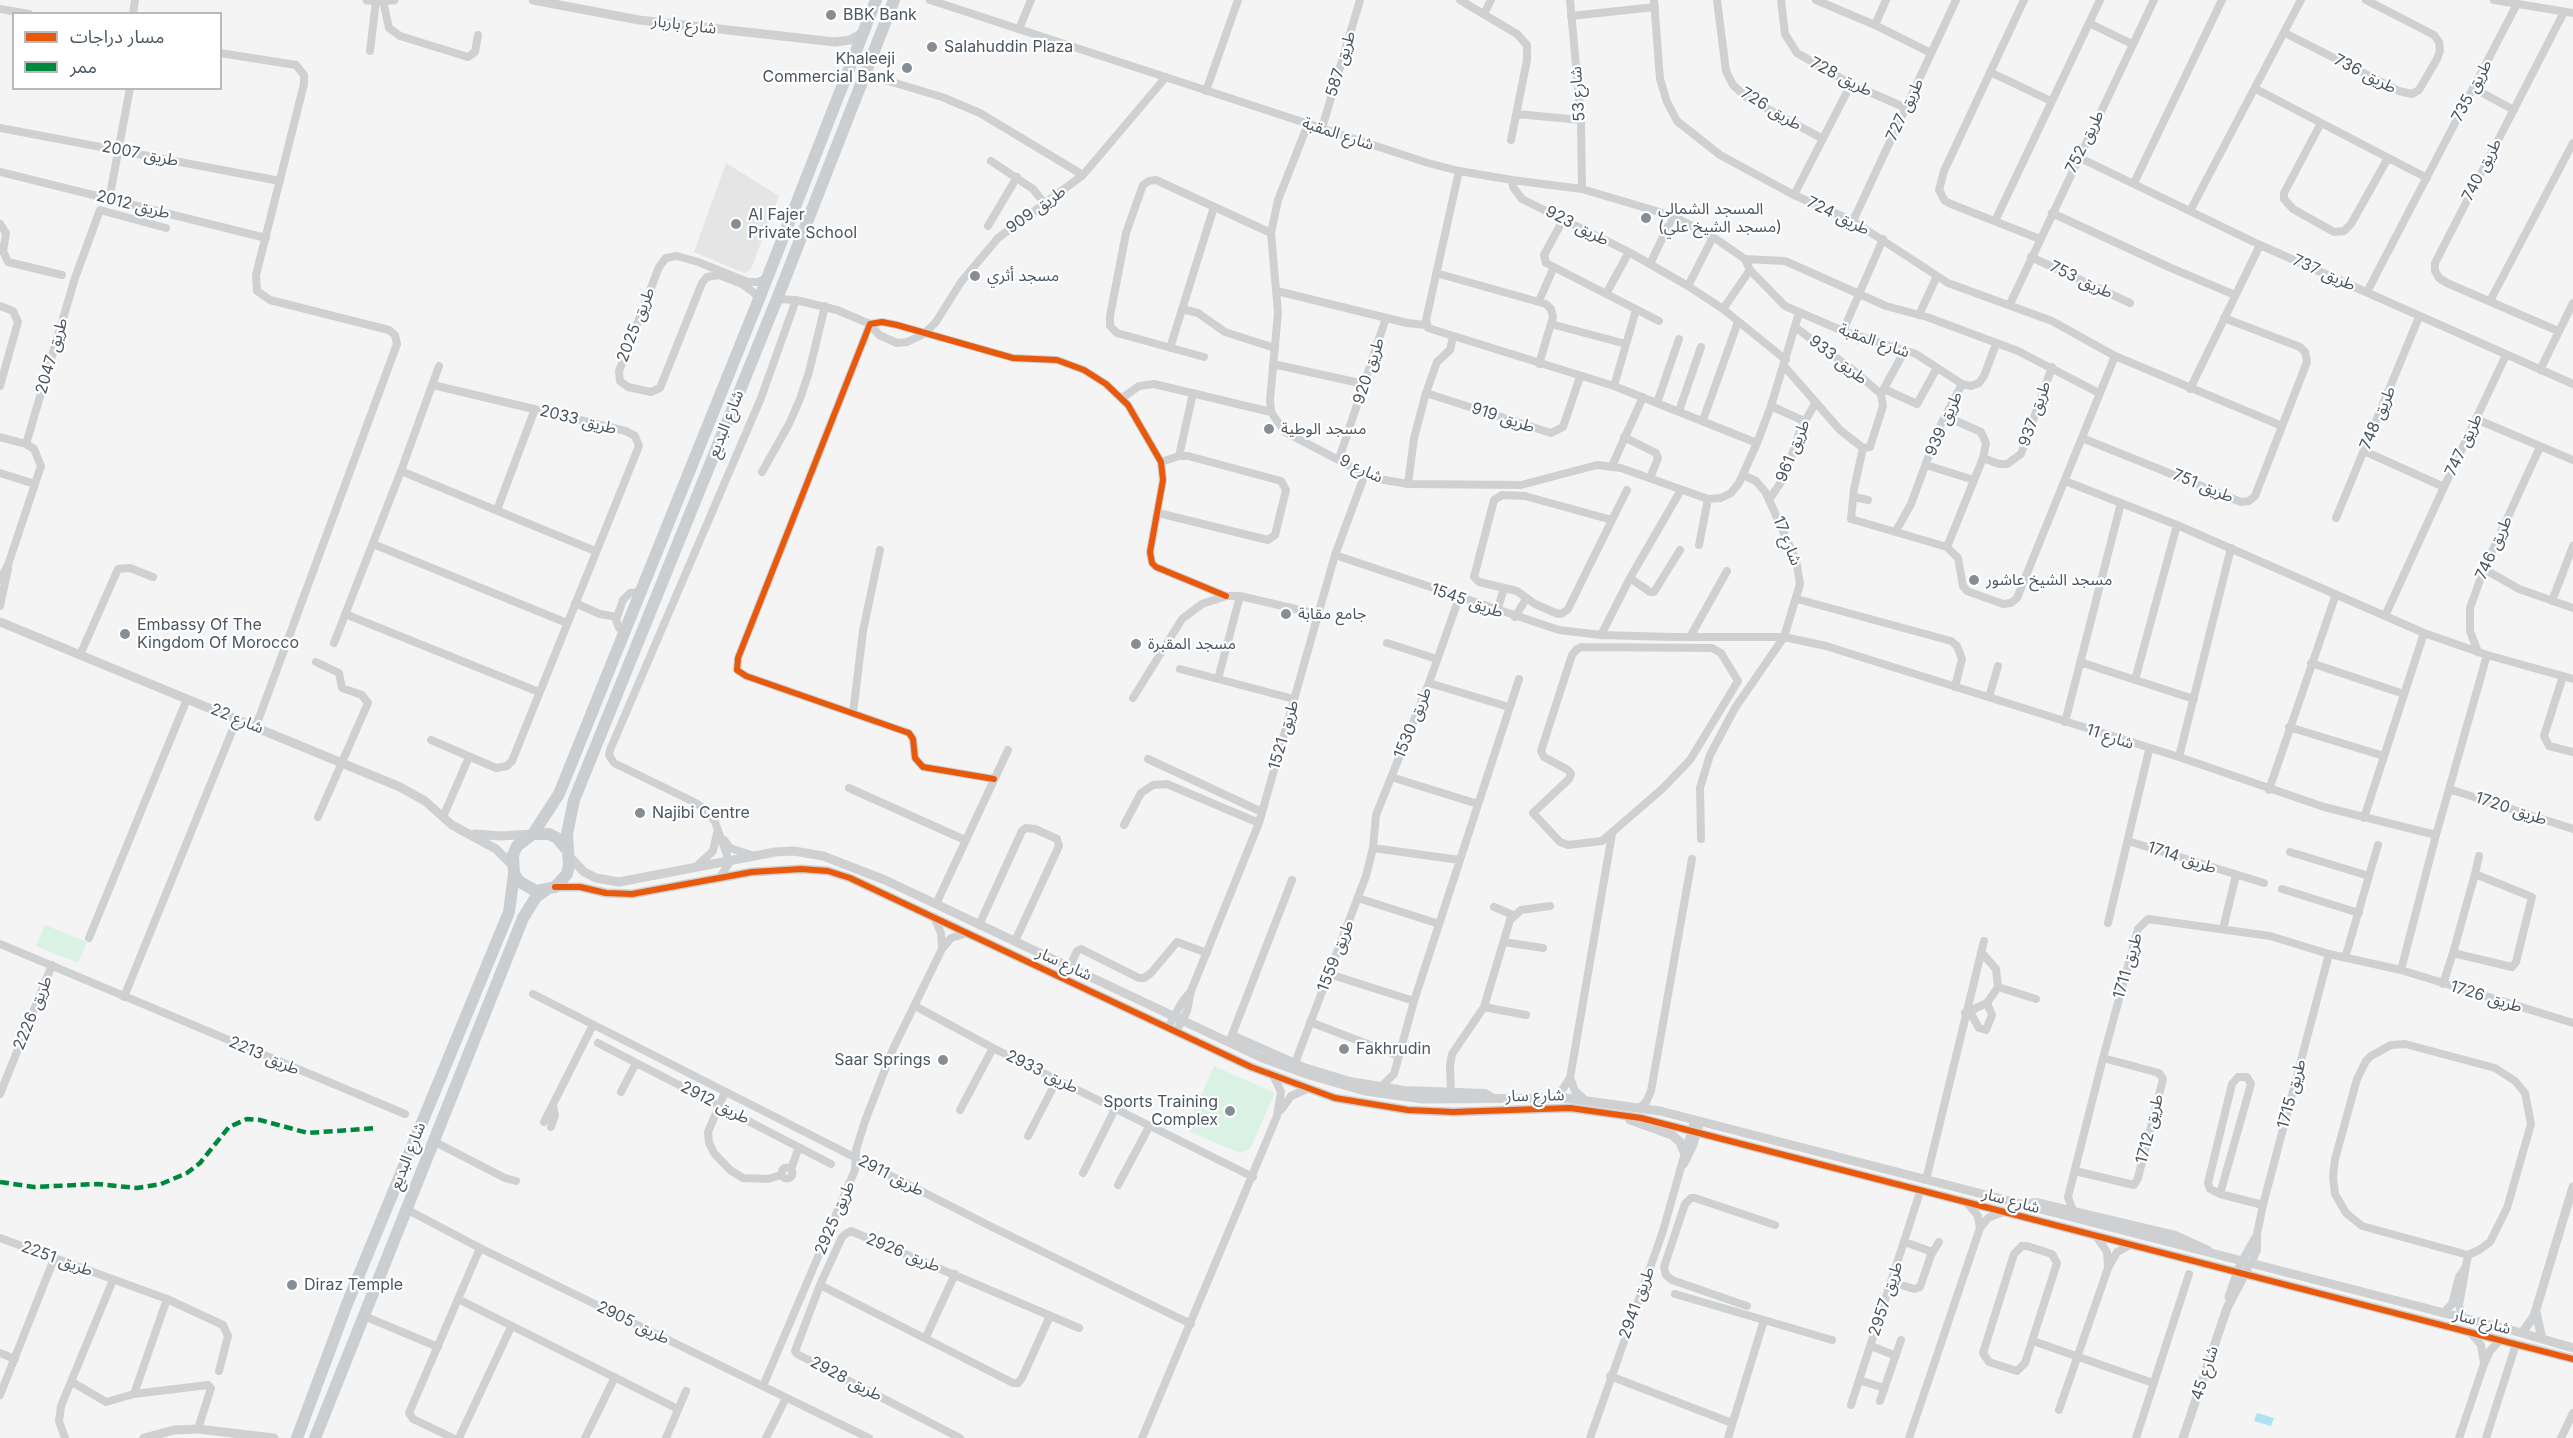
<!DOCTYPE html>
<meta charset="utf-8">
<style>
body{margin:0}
#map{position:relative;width:2573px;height:1438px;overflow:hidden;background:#f4f4f4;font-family:Inter,"Noto Sans Arabic",sans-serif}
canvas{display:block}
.legend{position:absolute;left:12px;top:12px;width:210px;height:78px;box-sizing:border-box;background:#fff;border:2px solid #b7bbc0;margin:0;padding:8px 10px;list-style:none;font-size:18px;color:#4a5661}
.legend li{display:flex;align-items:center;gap:12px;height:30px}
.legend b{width:30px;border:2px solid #b7bbc0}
</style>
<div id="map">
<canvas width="2573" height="1438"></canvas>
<ul class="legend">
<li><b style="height:8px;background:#e8590c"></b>مسار دراجات</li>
<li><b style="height:8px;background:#00873e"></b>ممر</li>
</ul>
</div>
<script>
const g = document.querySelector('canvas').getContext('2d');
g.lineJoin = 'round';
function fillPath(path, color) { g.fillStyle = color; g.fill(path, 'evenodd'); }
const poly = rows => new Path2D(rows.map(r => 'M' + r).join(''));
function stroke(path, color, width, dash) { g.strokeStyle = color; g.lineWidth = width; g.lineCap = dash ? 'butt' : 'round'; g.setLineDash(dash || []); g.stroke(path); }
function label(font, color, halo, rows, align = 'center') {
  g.font = font + ' Inter,"Noto Sans Arabic",sans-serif'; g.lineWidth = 4.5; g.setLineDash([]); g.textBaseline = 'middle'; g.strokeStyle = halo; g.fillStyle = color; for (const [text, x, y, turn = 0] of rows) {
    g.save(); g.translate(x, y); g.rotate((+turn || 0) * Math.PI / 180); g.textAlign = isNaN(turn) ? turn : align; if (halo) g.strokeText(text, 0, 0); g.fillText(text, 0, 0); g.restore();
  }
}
fillPath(poly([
 [726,163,779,196,751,269,744,273,694,252]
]), '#e6e5e6');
fillPath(poly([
 [45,925,87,942,78,963,36,946],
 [1214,1066,1275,1093,1250,1149,1241,1152,1235,1151,1186,1130]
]), '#d9f2e3');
fillPath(poly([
 [2257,1413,2274,1418,2271,1426,2254,1421]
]), '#aee2f0');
stroke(poly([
 [930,0,1428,163,1459,171,1512,180,1582,189,1673,216,1713,237,1745,259,1750,270,1785,306,1843,331,1916,354,1962,384,1971,386,1979,383,1984,376,1996,344],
 [1460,0,1517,34,1527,45,1527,60,1511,140],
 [1570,0,1581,120,1582,189],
 [1654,0,1660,79,1667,102,1677,121,1720,155,1794,195,1853,221,1948,283,2052,321,2115,356,2282,426],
 [1717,0,1726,71,1733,85,1746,97,1823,139],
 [1781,0,1785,34,1797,53,1851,84,1906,108],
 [1816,0,1875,25,1931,53],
 [2024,0,1944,171,1939,190,1945,201,1951,204,2040,239],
 [2494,0,2573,13],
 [383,1,389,28,400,36,468,57,475,52,478,35],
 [0,9,29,14],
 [133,14,135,0],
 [1484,14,1491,0],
 [1571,16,1655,7],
 [2089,23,2132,44],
 [1875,25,1886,0],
 [1019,29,1031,0],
 [2285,33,2399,91,2412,94,2419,90,2437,59,2440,51,2439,42,2434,35,2366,0],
 [370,51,376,1],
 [220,53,296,65,304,75,304,84,256,275,257,291,270,300,389,330,395,335,397,344,256,726],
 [1990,72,2051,101],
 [865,74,942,97,980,113,1083,175],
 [2473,88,2514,110],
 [2256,89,2427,178],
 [1206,91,1238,0],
 [1517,114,1581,120],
 [2321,123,2284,193,2284,199,2293,209,2334,232,2344,231,2351,224,2388,158],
 [1308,124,1278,200,1271,233,1278,313,1270,399,1271,412,1285,432,1373,478,1408,484,1521,485,1597,465,1621,468,1708,499,1721,498,1731,493,1739,483,1757,443,1771,406,1799,313],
 [0,128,280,181],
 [1322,128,1360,0],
 [2078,157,2260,245,2573,384],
 [991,161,1033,189,1045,204],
 [1459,171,1426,320,1428,328,1614,386,1757,443],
 [0,172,266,238],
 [1512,180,1513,187,1522,199,1629,252,1688,286,1723,309,1786,360],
 [2134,183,2222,0],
 [1794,195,1851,84],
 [109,200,130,88],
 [2190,211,2301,0],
 [2052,213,2171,268,2235,295],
 [1564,218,1544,255,1546,263,1659,321],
 [1853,221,1956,0],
 [1995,221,2100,0],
 [0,224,6,233,3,251,8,262,62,275],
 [988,226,1017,177],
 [2031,257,2130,303],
 [1745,259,1785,261,1886,306,1927,317,2018,351,2099,393],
 [1650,264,1673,216],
 [1436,273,1546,304,1551,309,1553,317,1539,364],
 [1688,286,1713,237],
 [1277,291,1407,323,1426,325],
 [2367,292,2517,4],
 [1606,294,1629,252],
 [759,299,753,292,742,284,719,275,707,277,702,283,660,388,651,392,628,387,620,381,619,371,659,267,666,258,677,256,698,262,748,282,758,282,767,278],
 [777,299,796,300,837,310,870,324,879,335,897,343,907,342,924,334,936,322,961,282,998,238,1083,175,1166,77],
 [1539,301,1554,267],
 [2490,301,2573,143],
 [2010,304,2154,0],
 [0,306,13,311,18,322,0,386],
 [1182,309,1198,313,1225,332,1275,348],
 [1723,309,1750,270],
 [1919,315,1937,276],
 [1551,324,1626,344],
 [1795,327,1853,370,1881,394],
 [1843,331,1883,239],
 [2558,331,2447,283,2439,278,2435,271,2435,263,2564,12],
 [1170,348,1214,207],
 [1204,357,1117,333,1110,326,1110,316,1126,233,1143,185,1149,181,1156,180,1271,233],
 [1273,364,1364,384],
 [1784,366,1840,430,1863,448],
 [2540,370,2573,303],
 [1614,386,1636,310],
 [1884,389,1917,404,1937,368],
 [2190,389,2260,245],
 [1426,393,1551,433,1563,427,1580,377],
 [1122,398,1139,386,1154,384,1271,412],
 [1657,403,1679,339],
 [1771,406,1804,421],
 [1679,411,1701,347],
 [1945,416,1981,432,1986,443,1983,458,1947,547],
 [2476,419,2573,460],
 [1703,420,1738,322],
 [0,437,26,444],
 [1624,437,1656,453,1658,458,1650,478],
 [2082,438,2241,502,2249,501,2255,496,2307,362,2305,352,2300,347,2224,318],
 [1863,448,1854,489,1851,519,1947,547,1958,558,1963,586,1967,591,2003,604,2011,603,2017,598,2115,356],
 [1863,448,1870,447,1883,406,1881,394,1905,350],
 [2364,451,2444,487,2506,355],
 [1179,456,1193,393],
 [1983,458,1999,464,2007,464,2021,454,2052,367],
 [1339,459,1386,318],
 [1926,465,1974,480],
 [1612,466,1643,397],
 [401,471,595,551],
 [762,472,789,424,800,399,809,372,825,306],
 [0,473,35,484],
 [2065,481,2177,525,2424,633,2487,655,2573,679],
 [1408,484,1414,438,1426,393,1437,362,1450,350,1453,337],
 [1502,495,1525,496,1612,520,1568,609,1563,613,1558,614,1535,604,1517,591,1479,582,1474,577,1494,500,1502,495],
 [1854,497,1868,500],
 [1769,500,1785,476,1801,428,1816,402],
 [497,510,535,409],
 [1158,513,1268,540,1275,535,1286,490,1281,481,1188,456,1179,456,1161,462],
 [2336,518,2419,317],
 [1612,520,1627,490],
 [1896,531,1911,504,1939,428,1962,384],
 [373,544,567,623],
 [1699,545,1708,499],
 [1335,555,1559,630,1601,635,1673,637,1784,637,1826,646,2179,757,2324,807,2436,835],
 [2484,569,2519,589,2573,608],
 [1630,578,1650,592,1654,592,1680,550],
 [0,580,8,565,41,466,34,449,26,444,75,278,100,210,166,228],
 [1797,599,1951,641,1957,646,1962,659,1955,687],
 [2552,601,2573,546],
 [575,603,600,614,617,617],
 [0,606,8,569],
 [1497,611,1504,588],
 [345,614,539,692],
 [2385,616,2444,487],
 [1515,617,1526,599],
 [624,632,619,628,616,620,623,600,630,593,640,592],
 [1601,635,1630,578,1681,490],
 [1690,637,1727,571],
 [334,643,401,471,439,366],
 [1387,643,1437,659],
 [1582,647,1712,648,1721,653,1738,681,1690,760,1662,789,1602,841,1568,845,1560,842,1533,813,1569,779,1571,774,1568,770,1544,757,1541,751,1572,655,1577,649,1582,647],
 [2478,652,2470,631,2470,608,2484,569,2540,447],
 [80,655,118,569,130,568,153,577],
 [316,662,339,673,342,688,362,695,368,703,318,817],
 [2080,662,2194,699],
 [2311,663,2404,694],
 [1180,669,1294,699],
 [2563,676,2544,736,2549,746,2573,752],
 [1218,679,1240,596],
 [2135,680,2177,525],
 [1429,683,1509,707],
 [1989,697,1998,666],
 [1133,698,1182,619,1202,604,1226,596,1240,596,1317,614],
 [853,713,863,631,880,550],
 [2065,722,2121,503],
 [2289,727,2384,756],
 [431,740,496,768,507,766,512,761,639,446,635,436,626,431,433,385],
 [2179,757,2231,548],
 [1148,759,1262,812],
 [1391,777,1478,804],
 [994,779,923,767,915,758,913,739,909,733,746,676,737,670,738,658,870,324,882,322,897,325,1013,358,1057,360,1084,370,1106,384,1128,405,1161,462,1163,480,1150,552,1152,563,1156,567,1226,596],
 [849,788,965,840],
 [2449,789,2573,829],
 [2269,790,2336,594],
 [443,817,469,757],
 [2364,818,2424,633],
 [1124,825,1141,793,1153,785,1167,784,1259,823],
 [1701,839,1700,788,1710,755,1735,708,1784,637,1800,584,1796,560,1766,493,1756,481,1743,475],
 [724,840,730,848,754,856],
 [2128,841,2264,883],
 [1373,848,1460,860],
 [2290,852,2369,876],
 [697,866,713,851,717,833],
 [2475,874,2532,897,2516,962,2512,967,2453,953,2475,874],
 [2475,874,2479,856],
 [720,877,728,865,727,855,715,822,707,811,696,803,614,763,609,755,610,750,761,398,796,300],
 [2282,889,2359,913],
 [1358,898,1439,924],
 [936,904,1008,750],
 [1494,907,1513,915],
 [934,917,941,933,942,947],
 [2108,923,2149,750],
 [979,925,1022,831,1026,828,1035,829,1057,839,1059,846,1015,941],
 [2223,929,2236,875],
 [89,938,187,699],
 [1504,942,1543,948],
 [0,944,405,1114],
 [2345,958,2378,845],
 [1070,966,1077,951,1081,949,1139,978,1144,978,1151,973,1177,942,1207,953],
 [2401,970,2436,835,2487,655],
 [1329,974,1414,1001],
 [2443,984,2453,953],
 [1998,987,2036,999],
 [533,994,990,1226,1191,1324],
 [124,997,237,719],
 [915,1006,993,1048,1253,1177],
 [1484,1007,1526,1015],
 [1970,1012,1979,1028,1986,1030,1992,1015,1987,1003],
 [1965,1013,1987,1003,1998,987,1996,969,1981,952],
 [1310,1022,1399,1056],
 [1168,1028,1182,1002,1191,991],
 [1176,1032,1187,1011,1191,991,1259,823,1335,555,1365,474],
 [1232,1035,1304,1067,1350,1081,1404,1090,1485,1093,1495,1099],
 [1230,1040,1292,880],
 [598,1043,831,1164],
 [2405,1044,2495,1068,2515,1081,2525,1093,2531,1124,2507,1208,2490,1242,2479,1250,2468,1255,2362,1226,2346,1213,2335,1194,2333,1177,2335,1159,2357,1079,2366,1061,2371,1056,2391,1045,2405,1044],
 [1295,1063,1366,876,1373,848,1376,815,1429,683,1459,598],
 [1570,1078,1575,1091,1584,1099],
 [1381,1087,1394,1074,1414,1001,1519,679],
 [621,1092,636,1063],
 [725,1092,708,1132,709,1143,714,1153,730,1170,743,1178,768,1179,781,1175],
 [1451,1093,1450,1066,1452,1054,1484,1007,1510,920,1521,910,1550,906],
 [0,1094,52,965],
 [1557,1098,1570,1078,1612,834],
 [1639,1108,1646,1102,1651,1091,1692,859],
 [960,1110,993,1048],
 [1281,1110,1291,1096,1307,1089],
 [544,1122,593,1025],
 [551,1127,555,1115,553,1106],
 [1028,1136,1057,1080],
 [433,1141,505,1178,516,1181],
 [1684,1164,1693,1146,1700,1122],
 '781.5 1173a5.5 5.5 0 1 1 11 0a5.5 5.5 0 1 1-11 0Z',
 [791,1169,799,1147],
 [2075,1171,2134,1185,2138,1178,2163,1079,2159,1073,2103,1058],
 [1083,1173,1116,1107],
 [1926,1180,1984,941],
 [1118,1185,1150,1125],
 [2220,1194,2251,1084,2247,1077,2238,1077,2232,1084,2208,1183,2210,1189,2220,1194,2263,1205],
 [1967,1203,1978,1216,1980,1228],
 [2022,1204,2036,1202,2175,1235,2208,1250],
 [406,1209,480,1248,869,1438],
 [2073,1211,2068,1197,2103,1058,2138,929,2148,919,2270,936,2329,954,2401,970,2573,1023],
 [2096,1236,2107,1252,2108,1266],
 [0,1238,167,1299,223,1325,228,1336,219,1371],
 [1905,1242,1932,1252],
 [2022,1246,2027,1246,2052,1254,2057,1263,2025,1363,2017,1371,1989,1362,1983,1353,2014,1254,2022,1246],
 [2242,1261,2255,1238],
 [2251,1263,2257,1250,2257,1234,2263,1205,2329,954],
 [1892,1282,1914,1289,1920,1287,1931,1255,1939,1242],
 [820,1285,1013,1383,1018,1383,1022,1378,1050,1316],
 [1675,1294,1764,1320,1728,1438],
 [458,1299,678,1409],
 [1747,1306,1672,1280,1666,1275,1664,1267,1685,1204,1691,1198,1695,1198,1775,1225],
 [2443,1313,2452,1304,2459,1277,2465,1268],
 [364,1316,438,1347],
 [2463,1318,2459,1305,2468,1255],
 [1764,1320,1832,1340],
 [2470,1332,2481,1345,2484,1363],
 [926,1337,955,1274],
 [2033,1341,2153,1383],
 [1871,1346,1896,1356],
 [0,1353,15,1359],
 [1610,1376,1732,1423],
 [1859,1380,1884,1388],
 [72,1382,106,1402,134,1394,208,1385,211,1388,198,1429],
 [763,1386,855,1170,856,1150,865,1121,893,1049,942,949,951,938,967,933],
 [134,1394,167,1299],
 [0,1395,54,1259],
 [1880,1401,1901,1340],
 [1851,1405,1920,1192],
 [2059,1410,2108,1268,2117,1252,2130,1245],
 [65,1438,59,1421,61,1406,113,1280],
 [453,1438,413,1419,409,1413,480,1248],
 [459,1438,511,1327],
 [585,1438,615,1377],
 [666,1438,686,1391],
 [766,1438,786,1398],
 [960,1438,797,1354,795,1351,820,1285,842,1237,847,1233,851,1231,1079,1328],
 [1142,1438,1277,1116,1281,1092,1274,1077],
 [1590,1438,1663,1231,1694,1121],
 [1909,1438,1980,1228,1988,1218,2003,1212],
 [2136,1438,2189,1274],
 [2459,1438,2484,1364,2490,1351,2500,1340],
 [2486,1438,2516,1344],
 [2561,1438,2573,1413]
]), '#ced0d2', 8);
stroke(poly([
 [367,0,394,0],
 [533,0,639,20,835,42,850,40,864,32],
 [0,622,400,787,425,801,452,825,496,849,512,865],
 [475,834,501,836,533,834],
 [569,856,584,872,596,878,619,882,775,852,794,851,823,856,885,880,1260,1057,1309,1075,1365,1091,1423,1099,1566,1098,1660,1111,2522,1333,2573,1348],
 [555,887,580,887,606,893,632,894,752,872,801,869,828,871,850,878,1251,1067,1335,1098,1408,1110,1453,1112,1570,1108,1641,1118,2573,1359],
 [1630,1120,1672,1135,1680,1142,1684,1152],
 [2229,1297,2239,1268],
 [2536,1312,2542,1339],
 [2522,1333,2534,1316,2573,1187],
 [144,1438,174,1430,198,1429,274,1438],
 [2183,1438,2227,1308,2247,1270]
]), '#ced0d2', 9);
stroke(poly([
 [533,834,559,794,759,299,876,0],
 [567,850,557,838,549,834,533,834,517,846,513,855,514,874,520,882,536,891,555,887,567,874,569,865,567,834,574,800,777,299,894,0],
 [297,1438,347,1304,509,912,514,874],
 [315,1438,523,918,536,897,546,890]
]), '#caced1', 12);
stroke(poly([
 [0,1182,34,1187,97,1184,137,1188,161,1184,187,1173,200,1163,229,1127,247,1119,260,1120,308,1133,377,1128]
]), '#00873e', 4.5, [9, 4.5]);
stroke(poly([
 [994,779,923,767,915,758,913,739,909,733,746,676,737,670,738,658,870,324,882,322,897,325,1013,358,1057,360,1084,370,1106,384,1128,405,1161,462,1163,480,1150,552,1152,563,1156,567,1226,596],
 [555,887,580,887,606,893,632,894,752,872,801,869,828,871,850,878,1251,1067,1335,1098,1408,1110,1453,1112,1570,1108,1641,1118,2573,1359]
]), '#e8590c', 6);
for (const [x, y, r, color] of [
 [831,15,6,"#868d94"],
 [932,47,6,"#868d94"],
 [907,68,6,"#868d94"],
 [1646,218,6,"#868d94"],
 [736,224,6,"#868d94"],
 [975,276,6,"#868d94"],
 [1269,429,6,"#868d94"],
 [1974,580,6,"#868d94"],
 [1286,614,6,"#868d94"],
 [125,634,6,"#868d94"],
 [1136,644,6,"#868d94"],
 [640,813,6,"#868d94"],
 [1344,1049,6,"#868d94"],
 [943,1060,6,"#868d94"],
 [1230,1111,6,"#868d94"],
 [292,1285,6,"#868d94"]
]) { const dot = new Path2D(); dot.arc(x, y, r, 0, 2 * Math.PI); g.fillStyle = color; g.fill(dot); stroke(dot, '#fff', 2); }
label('16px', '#4a5661', '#fff', [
 ["BBK Bank",843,15],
 ["Salahuddin Plaza",944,47],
 ["Khaleeji",895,59,"right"],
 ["Commercial Bank",895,77,"right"],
 ["المسجد الشمالي",1658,209],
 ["(مسجد الشيخ علي)",1658,227],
 ["Al Fajer",748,215],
 ["Private School",748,233],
 ["مسجد أثري",987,276],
 ["مسجد الوطية",1281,429],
 ["مسجد الشيخ عاشور",1986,580],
 ["جامع مقابة",1298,614],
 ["Embassy Of The",137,625],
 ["Kingdom Of Morocco",137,643],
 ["مسجد المقبرة",1148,644],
 ["Najibi Centre",652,813],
 ["Fakhrudin",1356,1049],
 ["Saar Springs",931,1060,"right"],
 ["Sports Training",1218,1102,"right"],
 ["Complex",1218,1120,"right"],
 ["Diraz Temple",304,1285]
], 'left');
label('16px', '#4a5661', '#fff', [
 ["شارع باربار",684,25,7],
 ["طريق 587",1341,64,-73],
 ["طريق 736",2365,74,27],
 ["طريق 728",1841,77,27],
 ["طريق 735",2472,91,-62],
 ["شارع 53",1578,94,-94],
 ["طريق 726",1771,109,31],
 ["طريق 727",1905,110,-65],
 ["شارع المقبة",1338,134,18],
 ["طريق 752",2085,142,-64],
 ["طريق 2007",140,154,11],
 ["طريق 740",2482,170,-63],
 ["طريق 2012",133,205,14],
 ["طريق 909",1036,210,-36],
 ["طريق 724",1838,216,26],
 ["طريق 923",1577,226,27],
 ["طريق 737",2324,273,24],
 ["طريق 753",2081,280,25],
 ["طريق 2025",636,325,-69],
 ["شارع المقبة",1874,341,19],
 ["طريق 2047",52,356,-74],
 ["طريق 933",1838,360,38],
 ["طريق 920",1369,371,-72],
 ["طريق 937",2035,414,-71],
 ["طريق 919",1503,418,18],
 ["طريق 748",2378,418,-67],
 ["طريق 2033",578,420,14],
 ["شارع البديع",726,424,-68],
 ["طريق 939",1944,424,-66],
 ["طريق 747",2464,445,-65],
 ["طريق 961",1793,451,-68],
 ["شارع 9",1361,469,25],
 ["طريق 751",2203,486,22],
 ["شارع 17",1787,541,68],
 ["طريق 746",2494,548,-66],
 ["طريق 1545",1467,601,19],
 ["شارع 22",237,719,22],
 ["طريق 1530",1413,723,-68],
 ["طريق 1521",1284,735,-74],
 ["شارع 11",2110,737,18],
 ["طريق 1720",2511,809,18],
 ["طريق 1714",2182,858,18],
 ["طريق 1559",1336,956,-69],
 ["شارع سار",1064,964,25],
 ["طريق 1711",2128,966,-74],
 ["طريق 1726",2486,997,17],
 ["طريق 2226",33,1013,-68],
 ["طريق 2213",264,1056,23],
 ["طريق 2933",1042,1072,26],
 ["طريق 1715",2292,1094,-75],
 ["شارع سار",1535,1096,-1],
 ["طريق 2912",715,1103,27],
 ["طريق 1712",2150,1129,-76],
 ["شارع البديع",408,1156,-68],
 ["طريق 2911",891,1176,27],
 ["شارع سار",2011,1201,15],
 ["طريق 2925",835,1218,-67],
 ["طريق 2926",903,1253,22],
 ["طريق 2251",57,1259,20],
 ["طريق 2957",1886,1299,-72],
 ["طريق 2941",1637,1303,-70],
 ["شارع سار",2482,1322,15],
 ["طريق 2905",633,1323,26],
 ["شارع 45",2205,1373,-72],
 ["طريق 2928",846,1379,27]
]);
</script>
